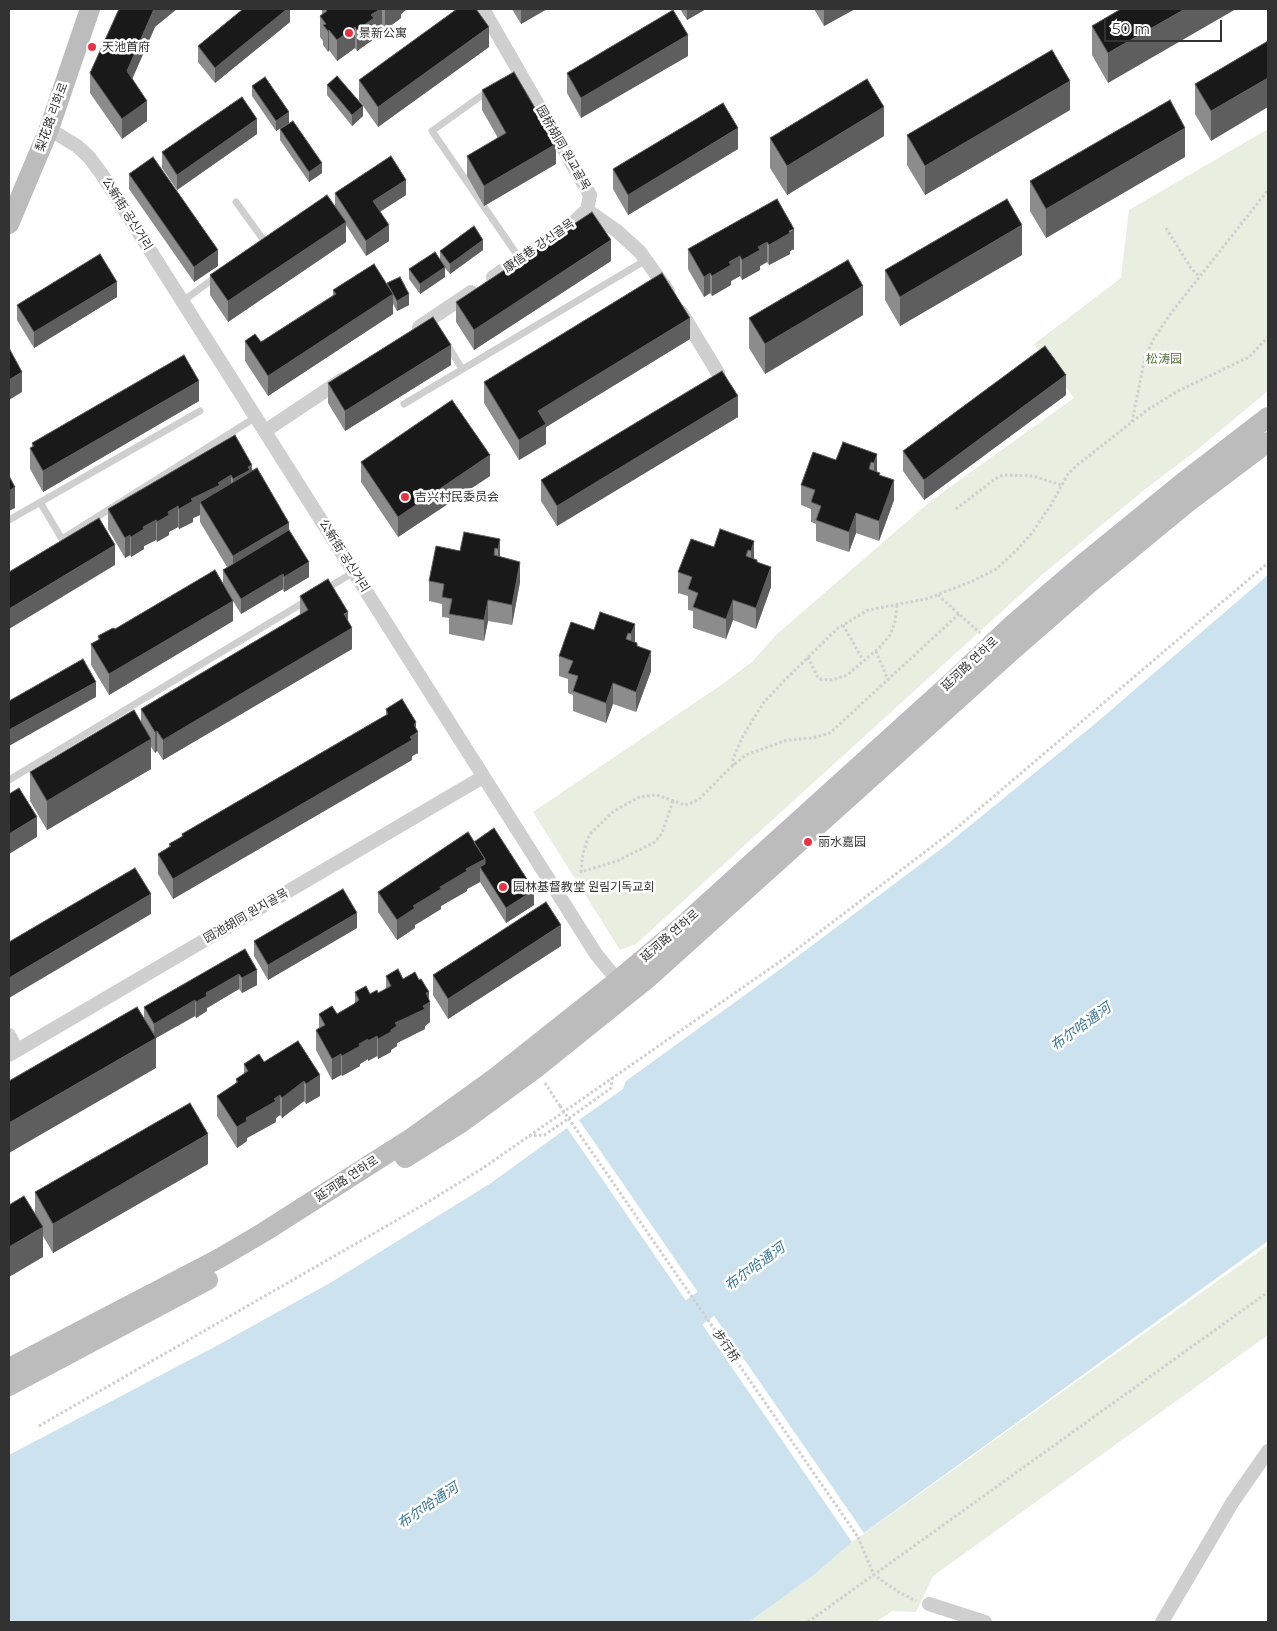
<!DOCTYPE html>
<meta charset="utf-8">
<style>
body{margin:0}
#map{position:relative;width:1277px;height:1631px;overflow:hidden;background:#fff;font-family:Montserrat,sans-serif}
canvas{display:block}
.frame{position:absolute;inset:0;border:10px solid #323232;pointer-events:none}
.scale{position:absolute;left:1104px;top:20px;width:118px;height:22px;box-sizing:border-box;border:2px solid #323232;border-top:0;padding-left:6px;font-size:15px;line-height:18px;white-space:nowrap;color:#323232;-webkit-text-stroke:4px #fff;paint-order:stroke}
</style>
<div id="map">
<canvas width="1277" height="1631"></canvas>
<div class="frame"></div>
<div class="scale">50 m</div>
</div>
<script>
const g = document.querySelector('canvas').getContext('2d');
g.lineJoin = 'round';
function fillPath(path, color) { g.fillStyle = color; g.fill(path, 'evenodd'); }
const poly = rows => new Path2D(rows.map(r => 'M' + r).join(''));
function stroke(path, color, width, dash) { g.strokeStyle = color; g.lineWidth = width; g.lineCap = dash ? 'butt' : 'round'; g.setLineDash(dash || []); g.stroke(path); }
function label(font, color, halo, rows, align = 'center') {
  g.font = font + ' Montserrat,"Noto Sans SC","Noto Sans KR",sans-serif'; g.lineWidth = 5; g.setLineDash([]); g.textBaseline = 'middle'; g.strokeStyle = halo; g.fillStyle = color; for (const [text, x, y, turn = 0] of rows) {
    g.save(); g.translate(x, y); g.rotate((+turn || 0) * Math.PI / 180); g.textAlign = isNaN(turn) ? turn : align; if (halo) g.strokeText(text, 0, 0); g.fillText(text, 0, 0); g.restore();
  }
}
fillPath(poly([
 [1268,129,1268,391,1192,454,1153,483,1098,528,1043,574,636,944,620,950,533,812,721,685,752,662,777,634,932,500,1074,398,1034,344,1121,278,1129,210],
 [1268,1245,1268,1335,933,1576,916,1612,892,1611,876,1622,749,1622,814,1575,852,1542]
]), '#e8efe0');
fillPath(poly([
 [1268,575,1268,1241,864,1533,579,1120,623,1089,626,1081,778,971,945,846,1096,723],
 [567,1128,852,1542,814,1575,749,1622,9,1622,9,1455,220,1344,330,1283,491,1183]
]), '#cce2ef');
stroke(poly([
 [662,1336,737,1281]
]), '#cce2ef', 29);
stroke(poly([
 [1166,228,1191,268,1200,277],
 [1132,422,1145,357,1154,338,1171,313,1268,190],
 [956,509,995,479,1003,475,1033,476,1061,485],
 [938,595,980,633],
 [843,625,863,660],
 [876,651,888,680],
 [808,657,817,676,820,679,832,680,847,675,879,648,890,635,895,622,897,605],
 [733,766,733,759,743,736,764,702,788,677,838,628,868,610,926,599,973,581,996,569,1016,551,1031,534,1051,505,1068,474,1076,466,1146,411,1178,391,1249,357,1268,337],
 [673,801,662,833,655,842,617,861,581,872,583,853,589,835,614,811,639,797,647,796,657,795,685,805,691,803,698,800,731,767,746,755,787,740,813,738,830,733,959,614],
 [545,1083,560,1106],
 [529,1136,544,1135,568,1119,611,1088,612,1078],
 [39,1426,423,1205,483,1168,788,956,959,826,1268,563],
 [858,1537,874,1575,897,1591,916,1601],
 [808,1622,1268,1292]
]), '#cfcfcf', 3, [2.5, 2.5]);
stroke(poly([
 [488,91,432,131,520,259],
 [236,202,265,242,260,245],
 [183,301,217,276],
 [447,344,462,369],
 [404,404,646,260],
 [40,502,62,539,256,417],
 [9,520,200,411],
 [324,590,354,572],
 [9,780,306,601]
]), '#cfcfcf', 7);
stroke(poly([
 [483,9,590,195,587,210,617,231,640,252,668,291],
 [49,129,77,146,89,157,101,173,596,954,623,987],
 [493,277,573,223,587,210],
 [681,312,718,373],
 [419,327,471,292],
 [265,431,343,379],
 [9,1035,17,1050],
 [9,1055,483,777],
 [929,1604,985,1622],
 [1162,1622,1232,1503,1268,1451]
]), '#cfcfcf', 14);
stroke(poly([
 [9,224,49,129,90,9],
 [405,1158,461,1123,535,1069,647,979,1015,648,1091,582,1187,503,1268,442],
 [9,1368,218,1259,264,1232,410,1139,496,1077,617,981,680,928,954,680,1013,624,1084,563,1181,484,1268,417],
 [9,1386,208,1280]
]), '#bcbcbc', 20);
stroke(poly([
 [560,1106,858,1537]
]), '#cfcfcf', 3, [2.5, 2.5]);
fillPath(poly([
 [290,9,290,22,215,83,198,62,198,46],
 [322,9,407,9,401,14,401,18,385,30,382,27,374,33,374,39,357,51,355,48,337,61,329,50,328,52,323,45,323,41,320,37,320,16,322,15],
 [512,9,547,9,521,24],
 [680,9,706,9,687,20],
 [814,9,855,9,824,26],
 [1121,9,1108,83,1092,55,1092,26],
 [155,27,132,78,147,121,122,139,90,93,90,73],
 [1268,41,1211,141,1195,114,1195,84],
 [489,47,378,127,359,100,359,80],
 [688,56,581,118,567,93,567,73],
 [327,85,363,116,352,126,327,95],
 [252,86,289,123,276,131,252,96],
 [482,90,556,164,484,206,467,176,467,156,498,138,482,110],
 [1070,110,925,195,907,165,907,135],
 [280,129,322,173,309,182,280,140],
 [257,134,177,190,162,168,162,152],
 [884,136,787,195,770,168,770,138],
 [738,149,628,215,613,189,613,169],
 [1185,157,1046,238,1030,211,1030,181],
 [129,174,218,266,194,282,129,189],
 [335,193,406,195,380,212,389,241,366,256,346,225,346,242,228,322,210,295,210,275,335,206],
 [777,199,794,249,790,251,790,254,769,265,767,262,760,266,760,270,742,280,740,276,731,281,731,285,712,296,710,293,704,297,688,269,688,249],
 [483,250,450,274,445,268,445,277,420,294,409,279,409,269,440,259,440,251],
 [1022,255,900,326,885,300,885,270],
 [611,261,474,350,456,322,456,302],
 [387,283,409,305,397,311,393,304,393,314,268,396,245,361,245,341,261,342,333,295,333,290,387,285],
 [117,297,34,348,17,320,17,305],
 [863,315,765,374,749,348,749,318],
 [690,339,546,427,546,444,519,460,484,403,484,382],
 [451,365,345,431,328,403,328,383],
 [1066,395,924,500,903,471,903,451],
 [199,401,43,492,30,469,30,448,32,447,32,443],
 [738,417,557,526,541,501,541,480],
 [235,435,252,471,289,530,309,577,284,592,283,589,241,614,233,601,233,621,109,695,91,665,91,644,98,640,98,636,223,584,223,570,227,567,200,522,200,515,193,518,193,522,179,529,178,527,169,532,169,535,157,542,156,540,144,546,144,549,131,557,130,555,125,558,108,529,108,509],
 [877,454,877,472,880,475,894,500,879,541,856,533,849,552,816,541,816,524,811,522,811,509,801,505,801,485,836,460],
 [361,462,490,476,398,537,361,482],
 [500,539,500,556,520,582,512,625,488,621,484,641,449,634,449,618,442,617,442,604,429,601,429,581,460,551],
 [754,541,754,559,757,562,771,587,756,629,733,620,726,639,693,628,693,611,688,610,688,596,678,593,678,572,714,547],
 [300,596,348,621,352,649,163,760,157,751,155,753,151,747,151,769,47,830,30,801,30,772,141,722,141,709,300,615],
 [635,624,635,642,637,646,651,671,636,712,613,704,606,723,573,711,573,695,568,693,568,679,559,676,559,656,594,630],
 [386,709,416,729,418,753,412,756,412,760,173,899,158,874,158,854,169,847,169,844,182,837,182,834,386,715],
 [474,842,534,905,506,923,480,882,467,889,467,891,441,906,441,909,415,925,415,928,397,940,378,912,378,892],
 [357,928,268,980,254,956,254,941],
 [561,946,448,1019,433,995,433,975],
 [245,949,257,985,242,993,239,989,207,1008,207,1011,196,1018,195,1016,156,1038,156,1068,144,1019,144,1007],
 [386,976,403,979,429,999,430,1022,425,1026,425,1029,397,1043,397,1046,391,1050,391,1052,378,1059,377,1056,368,1061,368,1059,360,1064,360,1066,342,1076,341,1075,332,1080,316,1050,316,1030,319,1028,319,1014,337,1014,355,1003,355,992,370,994,378,993,386,989],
 [298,1041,320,1096,306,1104,304,1101,282,1118,280,1115,276,1118,276,1122,247,1138,247,1141,237,1148,217,1116,217,1096,236,1083,236,1079,244,1074,244,1064,264,1062],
 [208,1164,53,1253,43,1236,43,1257,35,1214,35,1192]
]), '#8c8c8c');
fillPath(poly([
 [154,9,177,9,155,27,127,91,127,71],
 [287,9,290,9,290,22,215,83,215,68],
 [380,9,382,9,382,27,374,33,374,39,357,51,357,30,371,15],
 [386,9,407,9,401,14,401,18,385,30,385,10],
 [521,9,547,9,521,24],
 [687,9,706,9,687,20],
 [824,9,855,9,824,26],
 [1185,9,1236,9,1108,83,1108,53],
 [355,27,355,48,337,61,337,40],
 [489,27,489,47,378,127,378,107],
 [329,30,329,50,328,52,328,31],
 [688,35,688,56,581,118,581,98],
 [1268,78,1268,107,1211,141,1211,111],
 [1070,81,1070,110,925,195,925,166],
 [147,101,147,121,122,139,122,119],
 [363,106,363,116,352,126,352,115],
 [884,107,884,136,787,195,787,166],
 [289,112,289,123,276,131,276,121],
 [257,119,257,134,177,190,177,175],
 [738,128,738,149,628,215,628,195],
 [1185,128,1185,157,1046,238,1046,209],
 [556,144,556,164,484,206,484,186],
 [322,163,322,173,309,182,309,172],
 [406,180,406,195,373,216,373,201],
 [346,222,346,242,228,322,228,301],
 [389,225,389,241,366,256,366,241],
 [1022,225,1022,255,900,326,900,297],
 [794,229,794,249,790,251,790,254,769,265,769,245],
 [483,240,483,250,450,274,450,264],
 [611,240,611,261,474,350,474,330],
 [767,242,767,262,760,266,760,270,742,280,742,260,758,247],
 [218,250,218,266,194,282,194,267],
 [740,256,740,276,731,281,731,285,712,296,712,276,729,262],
 [445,267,445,277,420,294,420,284],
 [710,273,710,293,704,297,704,277],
 [117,282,117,297,34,348,34,332],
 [863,286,863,315,765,374,765,344],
 [393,294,393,314,268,396,268,376],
 [409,294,409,305,397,311,397,301],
 [690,318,690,339,546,427,546,444,519,460,519,440,538,411],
 [451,345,451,365,345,431,345,411],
 [22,372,22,392,9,400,9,380],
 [1066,375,1066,395,924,500,924,480],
 [199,381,199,401,43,492,43,471],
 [738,396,738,417,557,526,557,506],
 [877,454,877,474,874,484,874,463],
 [490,455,490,476,398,537,398,517],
 [252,465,252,485,233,500,233,479],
 [231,475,231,496,200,502,200,515,193,518,193,522,179,529,179,509,191,499],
 [894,480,894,500,879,541,879,521],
 [15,487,15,508,9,511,9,491],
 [178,506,178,527,169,532,169,535,157,542,157,522,168,512],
 [856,513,856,533,849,552,849,532],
 [156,520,156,540,144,546,144,549,131,557,131,537,143,527],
 [289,523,289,543,233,576,233,556],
 [130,535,130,555,125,558,125,538],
 [500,539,500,559,498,569,498,549],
 [754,541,754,561,751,571,751,551],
 [115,545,115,565,9,629,9,609],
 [309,562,309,577,284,592,284,577],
 [520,562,520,582,512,625,512,605],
 [771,567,771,587,756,629,756,608],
 [283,574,283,589,241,614,241,599],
 [488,600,488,621,484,641,484,620],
 [733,600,733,620,726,639,726,619],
 [233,601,233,621,109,695,109,674],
 [348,612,348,631,352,628,352,649,163,760,163,740],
 [635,624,635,645,631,654,631,634],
 [651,651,651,671,636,712,636,692],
 [96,682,96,697,9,746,9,730],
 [613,683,613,704,606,723,606,703],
 [416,722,416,734,418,732,418,753,412,756,412,760,173,899,173,879,410,737,414,725],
 [157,731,157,751,155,753,155,732],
 [151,739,151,769,47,830,47,801],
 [37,817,37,837,9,854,9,834],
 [485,859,485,876,480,867,480,882,467,889,467,891,441,906,441,909,415,925,415,928,397,940,397,920,413,906,466,869],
 [534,890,534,905,506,923,506,908],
 [151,894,151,914,9,998,9,978],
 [357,913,357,928,268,980,268,965],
 [561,925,561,946,448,1019,448,999],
 [257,970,257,985,242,993,242,978],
 [239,974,239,989,207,1008,207,1011,196,1018,196,1002,206,993],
 [429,992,429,1003,430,1002,430,1022,425,1026,425,1029,397,1043,397,1046,391,1050,391,1052,378,1059,378,1039,391,1030,395,1023,423,1006,426,993],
 [195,1000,195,1016,154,1039,154,1024],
 [377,1036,377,1056,368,1061,368,1041],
 [156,1038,156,1068,9,1153,9,1123],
 [368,1039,368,1059,360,1064,360,1066,342,1076,342,1056,359,1044],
 [341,1054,341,1075,332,1080,332,1059],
 [320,1075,320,1096,306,1104,306,1084],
 [304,1081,304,1101,282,1118,282,1098],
 [280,1095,280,1115,276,1118,276,1122,247,1138,247,1141,237,1148,237,1127,246,1118],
 [208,1134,208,1164,53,1253,53,1224],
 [43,1227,43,1257,9,1277,9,1247]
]), '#5e5e5e');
const building = poly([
 [119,9,154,9,127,71,147,101,122,119,90,73,119,9],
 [243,9,287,9,215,68,198,46,243,9],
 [325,9,380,9,371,15,374,18,357,30,355,27,337,40,329,30,328,31,323,25,326,24,320,16,327,11,325,9],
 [457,9,476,9,489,27,378,107,359,80,457,9],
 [1121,9,1185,9,1108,53,1092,26,1121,9],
 [673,10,688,35,581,98,567,73,673,10],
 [1268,41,1268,78,1211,111,1195,84,1268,41],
 [1052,50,1070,81,925,166,907,135,1052,50],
 [514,72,556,144,484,186,467,156,506,133,482,90,514,72],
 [337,76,363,106,352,115,327,85,337,76],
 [265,77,289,112,276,121,252,86,265,77],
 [867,79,884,107,787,166,770,138,867,79],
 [242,97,257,119,177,175,162,152,242,97],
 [1170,100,1185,128,1046,209,1030,181,1170,100],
 [723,103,738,128,628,195,613,169,723,103],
 [293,121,322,163,309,172,280,129,293,121],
 [391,156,406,180,373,201,389,225,366,241,335,193,391,156],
 [153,157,218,250,194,267,129,174,153,157],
 [327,195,346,222,228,301,210,275,327,195],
 [777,199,794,229,789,231,790,233,769,245,767,242,758,247,760,250,742,260,740,256,729,262,731,265,712,276,710,273,704,277,688,249,777,199],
 [1007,199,1022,225,900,297,885,270,1007,199],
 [592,212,611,240,474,330,456,302,592,212],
 [474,226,483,240,450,264,440,251,474,226],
 [435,252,445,267,420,284,409,269,435,252],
 [100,254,117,282,34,332,17,305,100,254],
 [848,260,863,286,765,344,749,318,848,260],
 [374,264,393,294,268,376,245,341,255,334,261,342,336,294,333,290,374,264],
 [662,273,690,318,538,411,546,424,519,440,484,382,662,273],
 [400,277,409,294,397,301,387,283,400,277],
 [433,317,451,345,345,411,328,383,433,317],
 [1045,346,1066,375,924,480,903,451,1045,346],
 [9,348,22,372,9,380,9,348],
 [184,355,199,381,43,471,30,448,34,446,32,443,184,355],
 [722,371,738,396,557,506,541,480,722,371],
 [452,400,490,455,398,517,361,462,452,400],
 [235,435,252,465,248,467,250,470,233,479,231,475,218,483,220,485,191,499,193,501,179,509,178,506,168,512,169,515,157,522,156,520,143,527,144,529,131,537,130,535,125,538,108,509,235,435],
 [843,442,877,454,874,463,871,462,869,469,880,473,879,475,894,480,879,521,856,513,849,532,816,520,821,506,811,502,815,490,801,485,813,452,836,460,843,442],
 [257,468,289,523,233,556,200,502,257,468],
 [9,476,15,487,9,491,9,476],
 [99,518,115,545,9,609,9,572,99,518],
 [720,529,754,541,751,551,748,550,746,556,757,560,757,562,771,567,756,608,733,600,726,619,693,607,698,593,688,589,692,577,678,572,691,539,714,547,720,529],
 [289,530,309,562,284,577,283,574,241,599,223,570,289,530],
 [464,532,500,539,498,549,495,548,494,555,520,562,512,605,488,600,484,620,449,614,452,599,442,597,444,584,429,581,436,546,460,551,464,532],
 [215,570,233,601,109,674,91,644,100,639,98,636,113,628,115,629,215,570],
 [328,579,348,612,344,614,352,628,163,740,157,731,155,732,141,709,308,610,300,596,328,579],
 [600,612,635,624,631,634,628,633,626,639,637,643,637,646,651,651,636,692,613,683,606,703,573,691,578,676,568,673,573,661,559,656,571,622,594,630,600,612],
 [83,659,96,682,9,730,9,701,83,659],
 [402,699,416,722,414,725,418,732,410,737,412,740,173,879,158,854,171,846,169,844,183,836,182,834,388,714,386,709,402,699],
 [134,710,151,739,47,801,30,772,134,710],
 [19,788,37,817,9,834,9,794,19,788],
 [494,828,534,890,506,908,480,867,485,864,485,859,474,842,494,828],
 [468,832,485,859,466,869,467,871,440,887,441,889,413,906,415,908,397,920,378,892,468,832],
 [135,868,151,894,9,978,9,942,135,868],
 [343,889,357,913,268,965,254,941,343,889],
 [546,902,561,925,448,999,433,975,546,902],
 [245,949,257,970,242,978,239,974,206,993,207,996,196,1002,195,1000,154,1024,144,1007,245,949],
 [398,969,403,979,415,972,419,980,421,979,429,992,426,993,430,1002,423,1006,425,1009,395,1023,397,1026,391,1030,391,1032,378,1039,377,1036,368,1041,368,1039,359,1044,360,1046,342,1056,341,1054,332,1059,316,1030,325,1025,319,1014,332,1006,337,1014,354,1004,359,1000,355,992,366,986,370,994,377,990,378,993,391,986,386,976,398,969],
 [137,1007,156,1038,9,1123,9,1081,137,1007],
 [298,1041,320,1075,306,1084,304,1081,282,1098,280,1095,274,1099,276,1101,246,1118,247,1121,237,1127,217,1096,238,1082,236,1079,248,1071,244,1064,259,1054,264,1062,298,1041],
 [190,1103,208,1134,53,1224,35,1192,190,1103],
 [24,1196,43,1227,9,1247,9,1205,24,1196]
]);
fillPath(building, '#191919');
stroke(building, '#5e5e5e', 1);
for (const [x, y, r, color] of [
 [349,33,5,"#ec3142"],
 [92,47,5,"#ec3142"],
 [405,497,5,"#ec3142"],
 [808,842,5,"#ec3142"],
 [503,887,5,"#ec3142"]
]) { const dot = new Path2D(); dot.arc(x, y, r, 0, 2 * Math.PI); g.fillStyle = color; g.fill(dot); stroke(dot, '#fff', 2); }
label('12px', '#323232', '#fff', [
 ["景新公寓",359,33],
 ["天池首府",102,47],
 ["吉兴村民委员会",415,497],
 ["丽水嘉园",818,842],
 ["园林基督教堂 원림기독교회",513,887]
], 'left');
label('12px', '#323232', '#fff', [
 ["梨花路 리화로",52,117,-70],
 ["园桥胡同 원교골목",563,148,60],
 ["公新街 공신거리",127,214,58],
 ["康信巷 강신골목",539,246,-35],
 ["公新街 공신거리",344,556,58],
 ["延河路 연하로",970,664,-43],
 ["园池胡同 원지골목",246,916,-30],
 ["延河路 연하로",670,936,-41],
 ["延河路 연하로",347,1179,-33],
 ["步行桥",726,1346,55]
]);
label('12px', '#56703c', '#fff', [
 ["松涛园",1164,359]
]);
label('italic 14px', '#3b7698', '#fff', [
 ["布尔哈通河",1081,1027,-36],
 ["布尔哈通河",755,1267,-36],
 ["布尔哈通河",428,1506,-34]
]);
</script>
